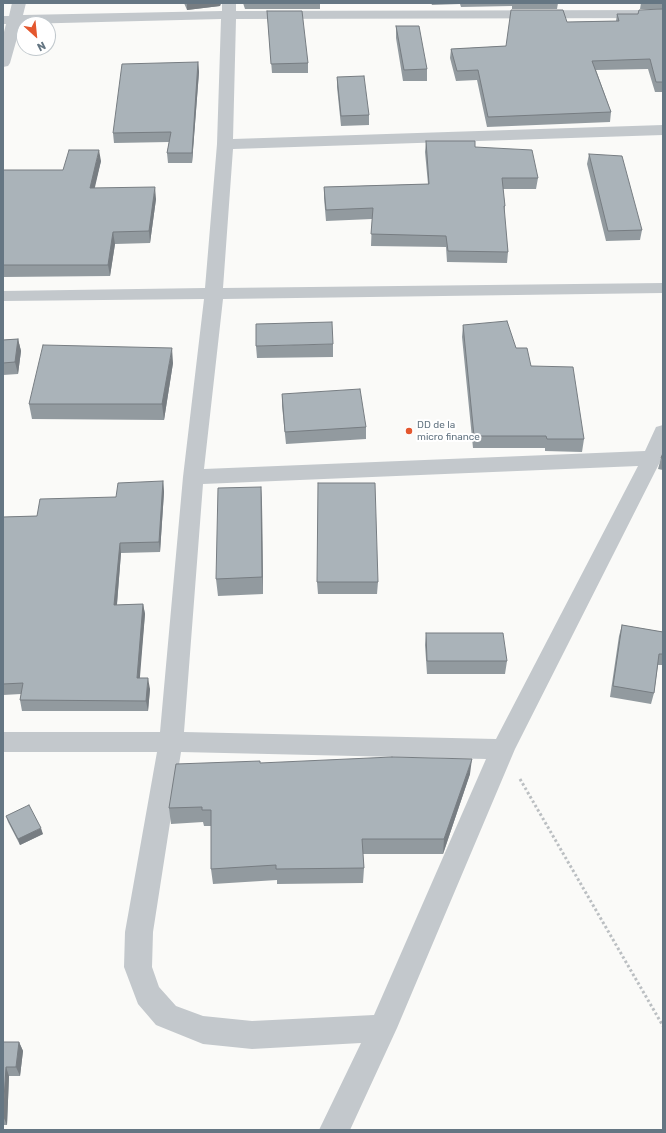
<!DOCTYPE html>
<style>
body{margin:0}
#map{position:relative;width:666px;height:1133px;overflow:hidden;background:#fafaf8;font-family:Rubik,sans-serif}
canvas{display:block}
.frame{position:absolute;inset:0;border:4px solid #657683;pointer-events:none}
.north{position:absolute;left:16px;top:16px;width:40px;height:40px;box-sizing:border-box;background:#fff;border:1px solid #c1c8cd;border-radius:50%;rotate:153deg;font-size:11px;font-weight:700;line-height:16px;text-align:center;color:#657683}
.north::after{content:'';display:block;margin:auto;width:14px;height:18px;background:#e4572e;clip-path:polygon(50% 0,100% 100%,50% 72%,0 100%)}
</style>
<div id="map">
<canvas width="666" height="1133"></canvas>
<div class="frame"></div>
<div class="north">N</div>
</div>
<script>
const g = document.querySelector('canvas').getContext('2d');
g.lineJoin = 'round';
const poly = rows => new Path2D(rows.map(r => 'M' + r).join(''));
function stroke(path, color, width, dash) { g.strokeStyle = color; g.lineWidth = width; g.lineCap = dash ? 'butt' : 'round'; g.setLineDash(dash || []); g.stroke(path); }
function fillPath(path, color) { g.fillStyle = color; g.fill(path, 'evenodd'); }
function label(font, color, halo, rows, align = 'center') {
  g.font = font + ' Rubik,sans-serif'; g.lineWidth = 4; g.setLineDash([]); g.textBaseline = 'middle'; g.strokeStyle = halo; g.fillStyle = color; for (const [text, x, y, turn = 0] of rows) {
    g.save(); g.translate(x, y); g.rotate((+turn || 0) * Math.PI / 180); g.textAlign = isNaN(turn) ? turn : align; if (halo) g.strokeText(text, 0, 0); g.fillText(text, 0, 0); g.restore();
  }
}
stroke(poly([
 [520,779,663,1026]
]), '#bbbfc2', 3, [2.5, 2.5]);
fillPath(poly([
 [12,3,26,3,23,15,222,11,222,3,236,3,236,11,663,10,663,18,236,19,233,139,663,125,663,135,233,149,223,288,663,283,663,293,223,299,204,469,645,451,656,427,663,425,662,458,515,749,397,1028,350,1130,319,1130,361,1043,252,1049,203,1044,156,1025,138,1004,124,967,125,932,157,752,3,752,3,732,160,732,183,477,204,299,3,301,3,291,205,288,217,144,221,19,21,24,10,63,8,66,3,67,3,36,6,24,3,24,3,16,9,16,12,3],
 [638,466,496,739,184,732,203,484,638,466],
 [181,752,486,759,374,1015,252,1021,203,1016,176,1006,159,987,152,967,153,932,181,752]
]), '#c3c8cc');
fillPath(poly([
 [184,3,221,3,220,6,187,10],
 [243,3,320,3,320,9,245,9],
 [431,3,558,3,557,9,512,9,512,6,461,7,460,4,432,5],
 [641,3,663,3,663,9,640,9],
 [663,9,663,92,655,92,648,69,596,70,611,112,610,122,487,127,477,80,456,81,450,58,451,49,506,46,567,22,616,21,617,14,638,14],
 [267,11,308,63,308,73,272,73],
 [396,26,427,69,427,81,403,81,396,38],
 [198,62,199,72,192,163,168,163,167,153,169,142,114,143,113,133],
 [337,77,369,115,369,125,341,126,337,87],
 [426,141,475,147,538,178,536,189,503,189,505,206,504,216,508,252,507,263,447,262,446,247,371,246,372,219,326,221,324,198,324,187,428,184,425,152],
 [589,154,642,230,640,240,606,241,587,164],
 [101,161,94,188,156,199,150,243,115,244,110,276,3,277,3,170,63,170],
 [463,325,516,348,531,366,584,439,582,452,545,451,545,448,473,448,462,337],
 [18,339,21,351,18,374,3,375,3,340],
 [333,344,333,357,257,358,256,346],
 [173,363,164,420,32,419,29,404],
 [282,394,366,427,366,439,286,444,282,406],
 [663,453,663,470,658,469,661,458],
 [163,481,164,492,160,552,121,553,117,605,143,604,145,614,139,678,150,689,148,711,22,711,20,700,21,694,3,695,3,517,37,516,116,497],
 [261,487,262,504,263,594,218,596,216,579],
 [317,582,378,582,377,594,318,594],
 [622,625,663,632,663,665,658,665,654,693,651,704,610,697,619,636],
 [426,633,507,661,505,674,427,674,425,645],
 [260,763,470,774,443,854,363,854,364,868,363,883,277,884,277,880,213,884,211,869,211,826,204,826,203,822,171,824,169,808],
 [6,816,43,834,20,845,8,822],
 [3,1042,19,1042,23,1051,20,1076,9,1076,7,1125,3,1125]
]), '#929a9f');
fillPath(poly([
 [187,3,221,3,220,6,187,10],
 [198,62,199,72,192,163,192,153],
 [99,150,101,161,92,200,90,188],
 [155,187,156,199,150,243,149,231],
 [113,232,115,244,110,276,108,265],
 [18,339,21,351,18,374,15,362],
 [172,348,173,363,164,420,162,404],
 [163,481,164,492,160,552,159,542],
 [261,487,262,504,263,594,262,577],
 [120,543,121,553,116,615,114,605],
 [143,604,145,614,139,689,137,678],
 [148,678,150,689,148,711,146,701],
 [472,759,470,774,443,854,444,839],
 [41,828,43,834,20,845,18,839],
 [19,1042,23,1051,20,1076,16,1067],
 [6,1067,9,1076,7,1125,3,1116]
]), '#777d82');
const building = poly([
 [663,9,663,82,656,82,650,59,592,61,611,112,488,117,478,70,457,71,451,49,506,46,511,10,563,10,567,22,619,21,617,14,638,14,639,10,663,9],
 [267,11,302,11,308,63,271,64,267,11],
 [396,26,419,26,427,69,404,70,396,26],
 [198,62,192,153,167,153,171,132,113,133,122,64,198,62],
 [364,76,369,115,341,116,337,77,364,76],
 [426,141,475,141,475,147,532,150,538,178,502,178,505,206,504,206,508,252,448,251,446,236,371,234,373,208,326,210,324,187,429,184,426,141],
 [69,150,99,150,90,188,155,187,149,231,113,232,108,265,3,265,3,170,63,170,69,150],
 [589,154,622,156,642,230,608,231,589,154],
 [507,321,516,348,527,348,531,366,573,367,584,439,547,439,546,436,474,436,463,325,507,321],
 [332,322,333,344,256,346,256,324,332,322],
 [18,339,15,362,3,363,3,340,18,339],
 [43,345,172,348,162,404,29,404,43,345],
 [360,389,366,427,285,432,282,394,360,389],
 [663,453,663,458,661,458,663,453],
 [163,481,159,542,120,543,114,605,143,604,137,678,148,678,146,701,20,700,23,683,3,684,3,517,37,516,40,499,116,497,118,483,163,481],
 [318,483,375,483,378,582,317,582,318,483],
 [261,487,262,577,216,579,218,488,261,487],
 [622,625,663,632,663,654,659,654,654,693,613,686,622,625],
 [426,633,503,633,507,661,427,661,426,633],
 [392,757,472,759,444,839,362,839,364,868,276,869,276,865,211,869,211,810,202,810,202,807,169,808,176,764,260,761,260,763,392,757],
 [29,805,41,828,18,839,6,816,29,805],
 [3,1042,19,1042,16,1067,6,1067,3,1115,3,1042]
]);
fillPath(building, '#aab3b9');
stroke(building, '#777d82', 1);
for (const [x, y, r, color] of [
 [409,431,4,"#e4572e"]
]) { const dot = new Path2D(); dot.arc(x, y, r, 0, 2 * Math.PI); g.fillStyle = color; g.fill(dot); stroke(dot, '#fff', 1.5); }
label('10px', '#657683', '#fff', [
 ["DD de la",417,425],
 ["micro finance",417,437]
], 'left');
</script>
